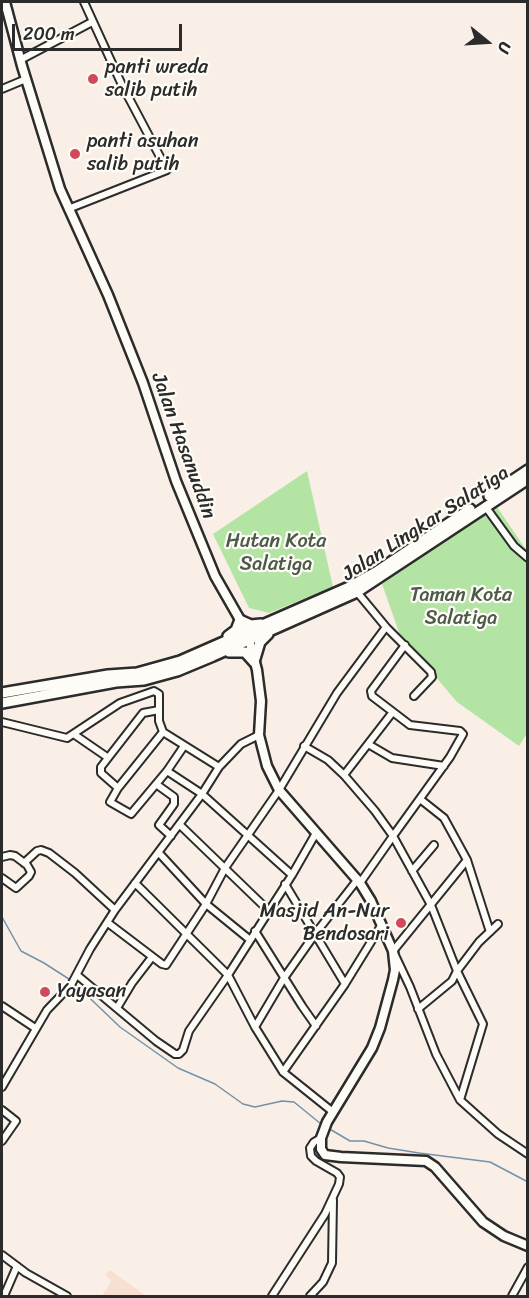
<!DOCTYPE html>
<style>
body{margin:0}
#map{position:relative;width:529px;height:1298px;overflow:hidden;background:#faefe6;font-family:Sriracha,sans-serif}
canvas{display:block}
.frame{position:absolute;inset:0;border:3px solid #2b2b2b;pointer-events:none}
.north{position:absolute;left:457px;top:12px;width:60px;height:60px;-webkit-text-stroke:4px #fdfcf7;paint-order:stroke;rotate:108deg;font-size:16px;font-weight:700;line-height:24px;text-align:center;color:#2b2b2b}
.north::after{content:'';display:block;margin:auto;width:21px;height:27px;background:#2b2b2b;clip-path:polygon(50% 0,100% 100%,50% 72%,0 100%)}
.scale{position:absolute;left:12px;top:24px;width:170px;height:27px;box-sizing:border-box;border:3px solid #2b2b2b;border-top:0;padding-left:8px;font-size:18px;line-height:21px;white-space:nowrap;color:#2b2b2b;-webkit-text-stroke:4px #fdfcf7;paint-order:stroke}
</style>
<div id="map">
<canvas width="529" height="1298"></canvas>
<div class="frame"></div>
<div class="north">U</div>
<div class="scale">200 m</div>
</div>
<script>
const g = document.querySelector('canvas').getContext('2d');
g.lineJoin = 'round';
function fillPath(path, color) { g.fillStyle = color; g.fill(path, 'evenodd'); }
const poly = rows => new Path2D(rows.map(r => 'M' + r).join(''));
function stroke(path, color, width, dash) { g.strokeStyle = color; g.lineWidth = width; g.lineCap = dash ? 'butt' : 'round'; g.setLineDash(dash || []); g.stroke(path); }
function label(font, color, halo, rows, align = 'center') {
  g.font = font + ' Sriracha,sans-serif'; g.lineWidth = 4.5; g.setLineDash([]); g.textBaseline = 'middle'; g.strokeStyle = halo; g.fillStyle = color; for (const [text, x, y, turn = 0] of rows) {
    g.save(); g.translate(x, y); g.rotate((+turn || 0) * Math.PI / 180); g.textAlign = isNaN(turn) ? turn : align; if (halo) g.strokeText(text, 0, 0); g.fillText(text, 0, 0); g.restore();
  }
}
fillPath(poly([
 [110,1270,145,1295,144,1296,102,1296,111,1281,105,1274]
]), '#f7dfd2');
fillPath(poly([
 [307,471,333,587,269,613,249,608,213,534],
 [495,504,527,551,528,732,519,746,457,702,400,635,382,584]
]), '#b3e4a4');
stroke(poly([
 [2,917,21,951,44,963,72,981],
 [75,984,120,1027,178,1068,215,1084,243,1104,255,1107,282,1101,294,1102,321,1124],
 [328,1128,350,1141,364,1141,388,1148,419,1153,490,1162,528,1182]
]), '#7192aa', 1.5);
const minor = poly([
 [20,60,92,22],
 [2,89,26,79],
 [68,209,167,170,122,85,84,2],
 [485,506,514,546,528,558],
 [357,592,386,627,431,672,432,677,414,696],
 [405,645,371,691,372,696,410,725,460,731,463,734,450,757,393,836,431,905,457,971,483,1024,460,1100],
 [2,722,67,738,120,703,154,691,159,694,159,721,163,732,219,767],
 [163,732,118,788,110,802,131,814,167,771,184,746],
 [75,735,107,757],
 [368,744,392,758,444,766],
 [304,746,328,760,344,775,375,811,393,836,360,883],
 [167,771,202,794,292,875],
 [344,775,392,713],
 [156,784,174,797,174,804,159,825,171,836],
 [118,788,101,773,101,767,143,713,159,710],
 [420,799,444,818,467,860,490,932],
 [180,825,269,911],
 [159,853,206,904,249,939],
 [2,857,10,855,15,856,27,865,31,872,29,876,16,888,2,878],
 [467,860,393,951,410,987,436,1054,460,1100,498,1134,528,1154],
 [24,863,37,851,41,850,49,853,75,873,115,910],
 [412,871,434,845],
 [135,883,228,975,255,1027,283,1072,333,1112],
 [285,884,345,984],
 [108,923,162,964,166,965,206,904,225,868,279,790,337,693,386,627],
 [255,931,302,1006,316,1026],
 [77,975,156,1041,175,1054,179,1054,183,1050,189,1031,228,975,292,875,316,833],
 [2,1006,35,1028],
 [117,1008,132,983,152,957],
 [418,1009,452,981,457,971,479,942,498,924],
 [255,1027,284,978,315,934,358,879],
 [283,1072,345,984,382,924],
 [2,1087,47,1010,71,985,90,949,115,910,202,794,219,767,241,744,259,735],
 [2,1110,16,1121,2,1141],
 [2,1255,26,1273,67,1296],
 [4,1296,17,1266],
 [272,1296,325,1214,339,1184,340,1177,337,1173,316,1161,311,1156,310,1148,314,1142,321,1138],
 [310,1296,323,1282,332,1263,333,1200],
 [512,1296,528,1267]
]);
const major = poly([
 [5,2,22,66,60,189,108,295,143,383,176,481,215,576,247,632,257,670,261,701,259,735,267,766,279,790,360,883,371,901,393,951,395,970,393,980,380,1028,372,1048,327,1122,321,1138,321,1149,325,1155,341,1157,426,1161,435,1167,483,1222,504,1236,528,1246]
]);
const highway = poly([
 [489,496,528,470],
 [228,636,236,630,240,620,251,625,261,624],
 [229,652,245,652,254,662],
 [254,662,260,642,268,634],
 [2,693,108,675,137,673,180,661,349,587,376,572,470,509],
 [2,703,116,682,144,680,177,671,213,656,357,592,528,479]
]);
stroke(minor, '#2b2b2b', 10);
stroke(major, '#2b2b2b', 13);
stroke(highway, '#2b2b2b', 14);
stroke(minor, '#fdfcf7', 6);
stroke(major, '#fdfcf7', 8);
stroke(highway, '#fdfcf7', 9);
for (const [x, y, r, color] of [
 [93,79,6,"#d1495b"],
 [75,154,6,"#d1495b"],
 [401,923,6,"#d1495b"],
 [45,992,6,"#d1495b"]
]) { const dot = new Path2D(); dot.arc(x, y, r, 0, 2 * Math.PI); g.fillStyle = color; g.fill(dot); stroke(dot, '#fdfcf7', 2); }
label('20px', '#2b2b2b', '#fdfcf7', [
 ["panti wreda",105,68],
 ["salib putih",105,91],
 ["panti asuhan",87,142],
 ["salib putih",87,165],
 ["Masjid An-Nur",389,912,"right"],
 ["Bendosari",389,935,"right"],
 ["Yayasan",57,992]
], 'left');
label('20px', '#2b2b2b', '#fdfcf7', [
 ["Jalan Hasanuddin",183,446,70],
 ["Jalan Lingkar Salatiga",426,524,-33]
]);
label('20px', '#4d5949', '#fdfcf7', [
 ["Hutan Kota",276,542],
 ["Salatiga",276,565],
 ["Taman Kota",461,596],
 ["Salatiga",461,619]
]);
</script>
